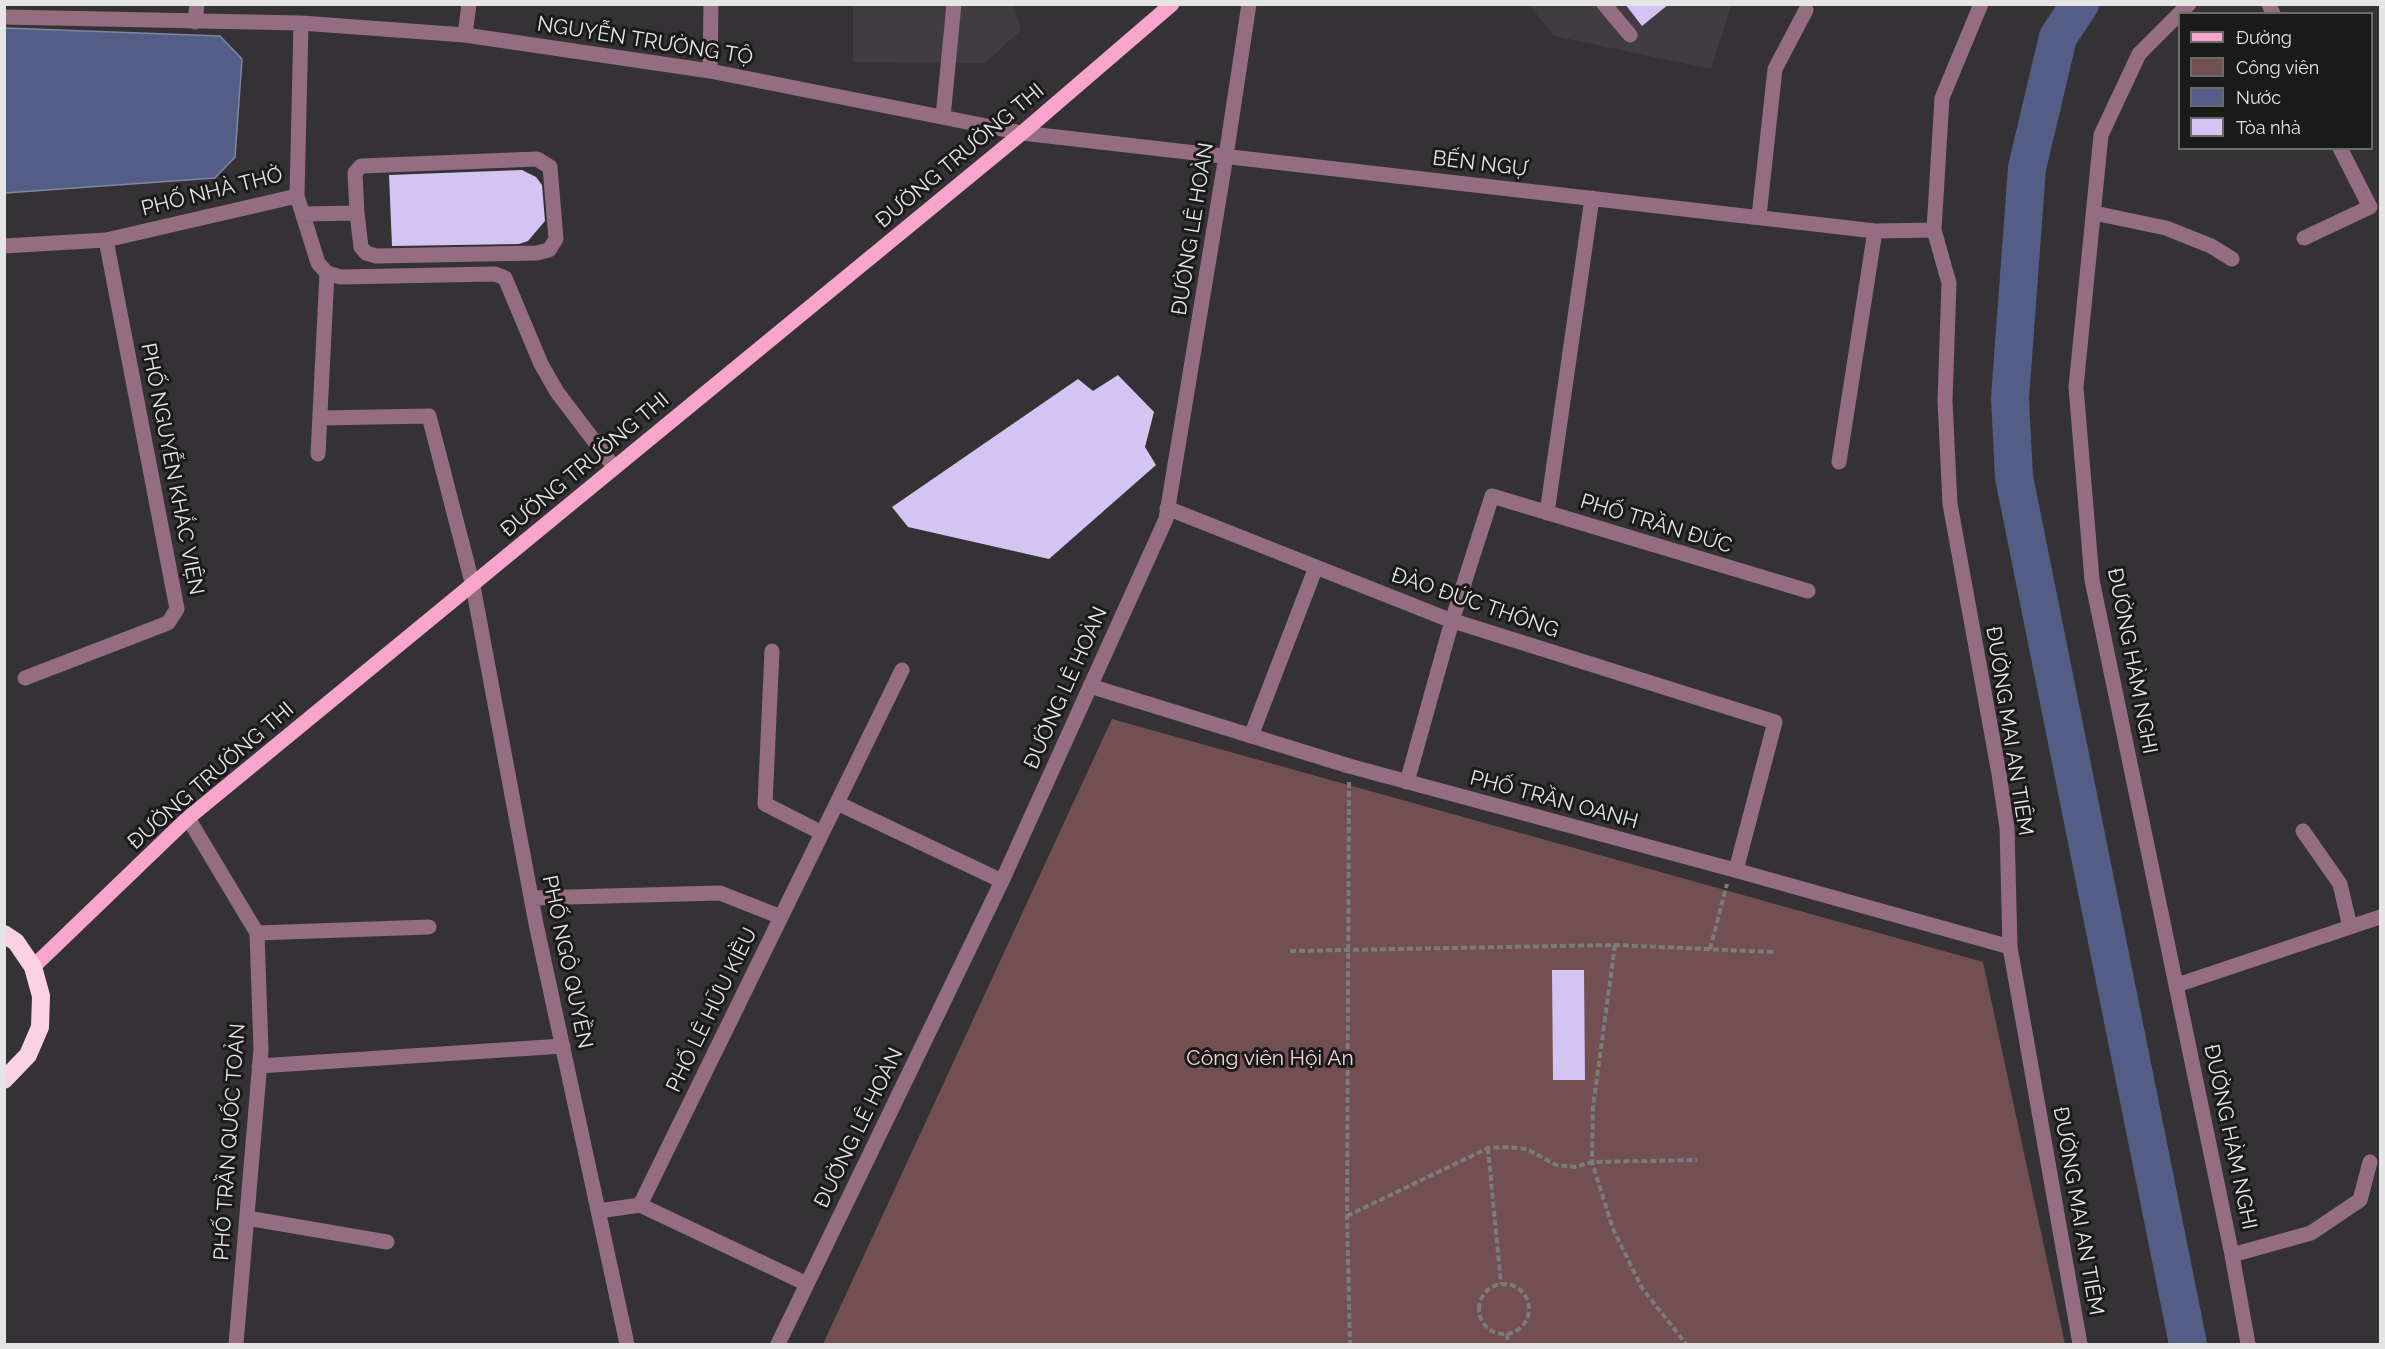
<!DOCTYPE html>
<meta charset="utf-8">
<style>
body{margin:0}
#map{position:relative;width:2385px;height:1349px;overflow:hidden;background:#343234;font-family:Raleway,sans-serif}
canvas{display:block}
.frame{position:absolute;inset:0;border:6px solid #e6e5e6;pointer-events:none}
.legend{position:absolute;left:2178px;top:12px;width:195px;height:138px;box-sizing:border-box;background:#1b1a1b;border:2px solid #6c6b6c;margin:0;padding:8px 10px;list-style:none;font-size:18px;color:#e6e5e6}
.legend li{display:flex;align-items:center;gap:12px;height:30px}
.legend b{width:30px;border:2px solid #6c6b6c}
</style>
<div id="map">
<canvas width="2385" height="1349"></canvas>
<div class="frame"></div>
<ul class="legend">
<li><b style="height:8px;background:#f8a5cd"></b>Đường</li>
<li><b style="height:16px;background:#724f51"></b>Công viên</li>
<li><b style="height:16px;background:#545d86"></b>Nước</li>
<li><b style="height:16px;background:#d3c4f3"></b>Tòa nhà</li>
</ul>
</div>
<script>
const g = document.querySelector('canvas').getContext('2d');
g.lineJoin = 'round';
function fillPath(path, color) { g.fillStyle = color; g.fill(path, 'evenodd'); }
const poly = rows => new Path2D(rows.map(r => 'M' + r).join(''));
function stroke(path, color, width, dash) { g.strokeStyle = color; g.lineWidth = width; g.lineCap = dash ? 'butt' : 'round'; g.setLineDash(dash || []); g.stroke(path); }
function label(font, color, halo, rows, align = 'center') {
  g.font = font + ' Raleway,sans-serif'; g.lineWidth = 6; g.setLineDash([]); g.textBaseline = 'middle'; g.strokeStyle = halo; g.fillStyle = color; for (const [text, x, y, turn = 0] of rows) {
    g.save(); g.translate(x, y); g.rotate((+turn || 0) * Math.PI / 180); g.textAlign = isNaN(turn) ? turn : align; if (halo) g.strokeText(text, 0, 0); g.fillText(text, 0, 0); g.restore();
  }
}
fillPath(poly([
 [853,5,1014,5,1021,30,985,63,853,62],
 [1529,5,1731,5,1711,69,1554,36]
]), '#413b42');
fillPath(poly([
 [1112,719,1983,962,2065,1344,823,1344]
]), '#724f51');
const water = poly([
 [5,28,220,36,242,59,235,157,215,178,5,193,5,28]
]);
fillPath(water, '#545d86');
stroke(water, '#8086a3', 1.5);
stroke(poly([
 [2080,4,2058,37,2027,168,2010,398,2014,477,2188,1344]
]), '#545d86', 38);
fillPath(poly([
 [1625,4,1669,4,1642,26],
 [522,170,536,177,542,185,545,221,528,241,519,244,392,246,389,175],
 [1118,375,1154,412,1145,447,1156,465,1049,559,908,527,892,507,1078,379,1093,391],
 [1552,970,1584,970,1585,1080,1553,1080]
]), '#d3c4f3');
stroke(poly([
 [1349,782,1347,1216,1350,1344],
 [1615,945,1593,1107,1592,1162,1613,1229,1642,1288,1686,1344],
 [1710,949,1727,884],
 [1290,951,1615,945,1773,952],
 [1488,1148,1501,1284],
 [1347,1216,1488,1148,1507,1147,1527,1149,1556,1165,1575,1167,1592,1162,1697,1160],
 '1479 1309a25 25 0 1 1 50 0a25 25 0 1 1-50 0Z',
 [1507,1334,1508,1344]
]), '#7c7b7c', 4, [6, 3]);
stroke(poly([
 [1604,4,1630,35],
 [1981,4,1942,98,1934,230,1949,283,1945,401,1950,504,1999,774,2007,828,2010,947,2080,1344],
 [2189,4,2139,54,2101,135,2076,387,2092,580,2232,1255,2248,1344],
 [2269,4,2273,14],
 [4,17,301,23,465,35,710,71,1022,133,1875,231,1934,230],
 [195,22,197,4],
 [465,35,469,4],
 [710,71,711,4],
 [943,117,954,4],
 [297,196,318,263,327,273,341,277,495,274,505,278,541,364,557,392,614,467],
 [2094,213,2166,228,2211,246,2232,259],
 [303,214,357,213,361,247,366,253,376,256,537,253,549,250,556,239,550,167,537,159,361,166,355,173,357,213],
 [1759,216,1775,69,1806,10],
 [2304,238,2370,207,2340,148],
 [4,246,106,240,297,196,301,23],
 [320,418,429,416,473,586,536,924,627,1344],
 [318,454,327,273],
 [1839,462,1875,231],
 [1167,508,1447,619,1775,722,1736,870],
 [1547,513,1592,198],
 [772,651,765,804,822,833],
 [25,678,168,623,177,609,106,240],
 [1090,686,1349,766,1731,869,2010,947],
 [1251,736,1316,567],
 [1407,782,1452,621,1492,496,1808,591],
 [837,803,1002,881],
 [188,818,257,933,261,1050,236,1344],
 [2303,831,2340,884,2350,927],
 [531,898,720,893,781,917],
 [257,933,429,927],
 [2177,985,2380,917],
 [259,1066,563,1046],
 [640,1205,902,670],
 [599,1211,640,1205,807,1284],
 [247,1218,387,1242],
 [2232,1255,2311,1233,2360,1200,2370,1162],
 [778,1344,1002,881,1166,519,1226,156,1249,4]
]), '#956d80', 15);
stroke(poly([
 [33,967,188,818,1022,133,1172,4]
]), '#f8a5cd', 15);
stroke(poly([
 [4,934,16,942,33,967,41,996,40,1027,28,1055,4,1080]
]), '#fad2e4', 18);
label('21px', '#e6e5e6', '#1b1a1b', [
 ["NGUYỄN TRƯỜNG TỘ",645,41,9],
 ["ĐƯỜNG TRƯỜNG THI",960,156,-40],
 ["BẾN NGỰ",1480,164,7],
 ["PHỐ NHÀ THỜ",212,192,-14],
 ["ĐƯỜNG LÊ HOÀN",1193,229,-81],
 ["ĐƯỜNG TRƯỜNG THI",585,465,-40],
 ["PHỐ NGUYỄN KHẮC VIỆN",172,469,79],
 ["PHỐ TRẦN ĐỨC",1656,524,17],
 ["ĐÀO ĐỨC THÔNG",1475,603,19],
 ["ĐƯỜNG HÀM NGHI",2132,661,79],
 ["ĐƯỜNG LÊ HOÀN",1066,688,-66],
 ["ĐƯỜNG MAI AN TIÊM",2009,731,81],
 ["ĐƯỜNG TRƯỜNG THI",211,776,-41],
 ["PHỐ TRẦN OANH",1554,800,15],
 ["PHỐ NGÔ QUYỀN",567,962,78],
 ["PHỐ LÊ HỮU KIỀU",712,1010,-64],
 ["ĐƯỜNG LÊ HOÀN",859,1128,-64],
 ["ĐƯỜNG HÀM NGHI",2230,1137,78],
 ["PHỐ TRẦN QUỐC TOẢN",230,1142,-86],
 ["ĐƯỜNG MAI AN TIÊM",2078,1211,80]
]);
label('21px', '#f7d4d6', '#1b1a1b', [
 ["Công viên Hội An",1270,1059]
]);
</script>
